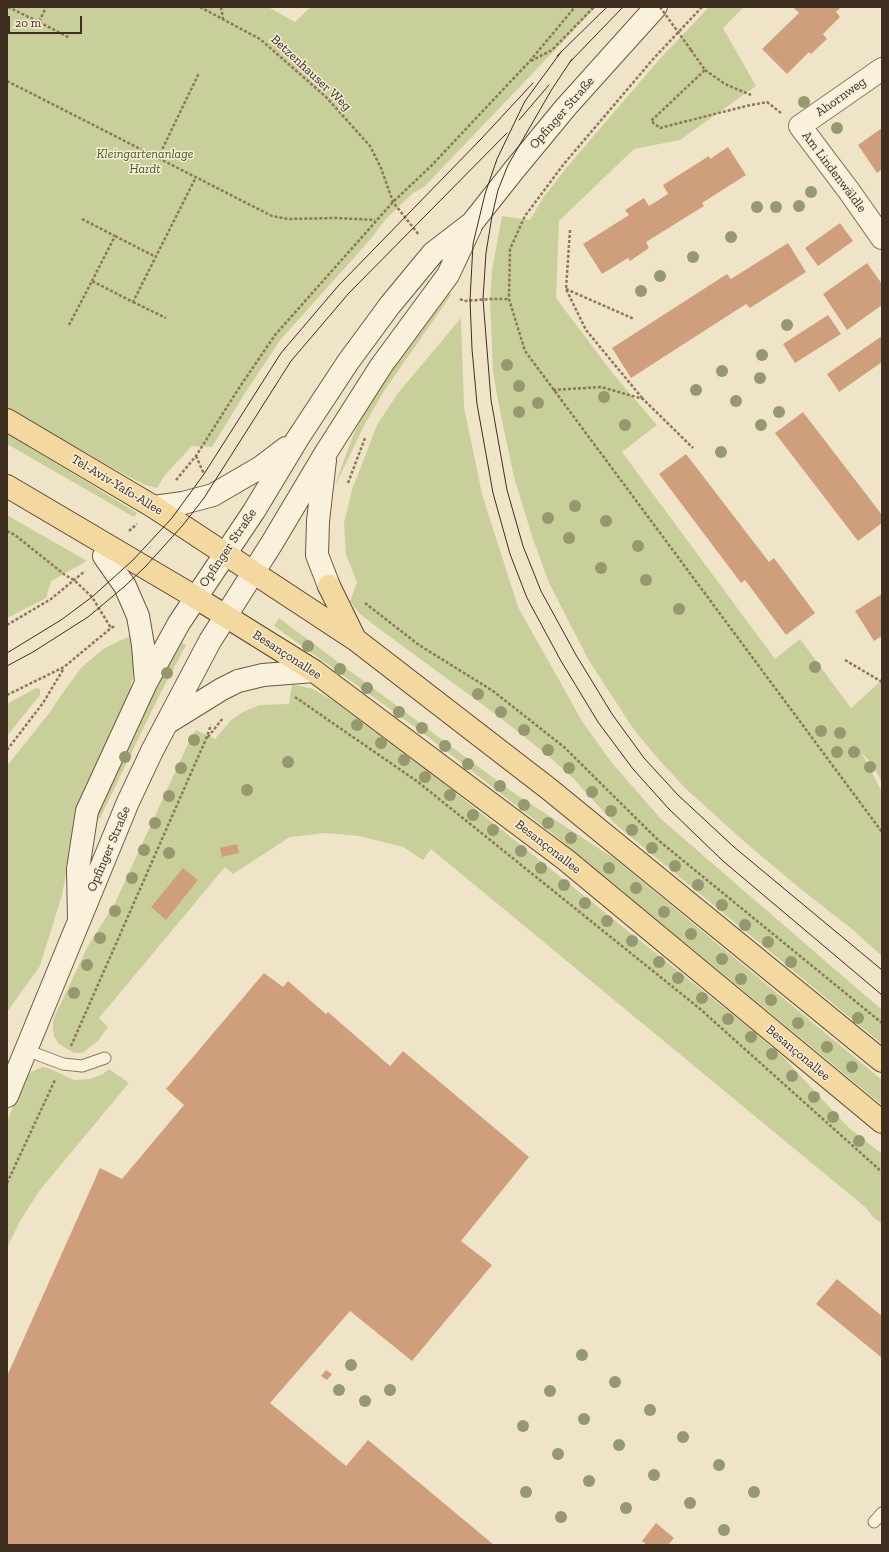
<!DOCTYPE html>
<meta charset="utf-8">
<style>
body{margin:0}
#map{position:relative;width:889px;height:1552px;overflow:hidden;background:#f0e4c8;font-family:"Zilla Slab",serif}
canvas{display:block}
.frame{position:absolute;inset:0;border:8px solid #3d2e20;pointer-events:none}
.scale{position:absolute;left:8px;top:16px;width:74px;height:18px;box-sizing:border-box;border:2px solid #3d2e20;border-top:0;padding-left:5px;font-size:12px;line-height:14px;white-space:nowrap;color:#3d2e20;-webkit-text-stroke:3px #f7eed8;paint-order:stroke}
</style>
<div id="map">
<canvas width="889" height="1552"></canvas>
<div class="frame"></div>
<div class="scale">20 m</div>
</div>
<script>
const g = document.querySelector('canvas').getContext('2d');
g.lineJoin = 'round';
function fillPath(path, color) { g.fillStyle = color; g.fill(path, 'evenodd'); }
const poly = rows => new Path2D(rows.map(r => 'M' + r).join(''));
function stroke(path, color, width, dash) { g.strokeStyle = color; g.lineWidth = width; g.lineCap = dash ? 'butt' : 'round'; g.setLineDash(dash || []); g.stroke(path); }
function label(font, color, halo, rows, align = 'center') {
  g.font = font + ' "Zilla Slab",serif'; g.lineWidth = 3; g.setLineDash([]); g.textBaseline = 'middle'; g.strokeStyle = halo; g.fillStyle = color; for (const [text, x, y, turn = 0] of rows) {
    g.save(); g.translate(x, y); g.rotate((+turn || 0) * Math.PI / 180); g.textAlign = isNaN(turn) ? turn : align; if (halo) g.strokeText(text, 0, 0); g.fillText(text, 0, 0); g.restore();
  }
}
fillPath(poly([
 [7,7,268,7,295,22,311,7,596,7,424,187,413,193,386,219,369,241,281,339,245,393,212,447,192,446,165,475,157,488,145,485,120,472,7,408],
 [709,7,744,7,723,28,756,86,680,140,634,149,559,221,556,298,614,375,657,425,622,452,775,659,800,639,851,708,882,680,882,782,872,764,861,752,882,792,882,956,853,930,802,890,747,844,686,789,661,762,634,730,588,659,549,583,532,536,514,477,501,416,493,372,490,299,492,270,502,216,530,220,543,198,567,167,657,62],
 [447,289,451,295,384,391,365,424,334,488,352,438,368,404],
 [461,318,464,407,482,494,518,607,582,721,612,763,661,819,882,1010,882,1044,614,823,572,777,546,754,498,716,378,628,360,614,350,602,357,582,346,555,344,523,352,490,377,425,398,393],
 [7,434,10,435,137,513,134,517,7,444],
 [7,515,87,561,51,581,46,598,7,618],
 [279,618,511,791,615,859,882,1080,882,1105,553,834,415,727,274,626],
 [134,634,136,663,129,694,78,810,62,895,40,966,7,1012,7,766,50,712,62,694,81,668,103,649],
 [179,641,186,645,158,698,100,818,98,819,95,818,120,757],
 [292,684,313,689,332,700,432,774,753,1031,783,1057,848,1127,882,1154,882,1224,872,1216,865,1207,431,849,423,860,403,847,359,836,325,833,290,837,233,874,225,867,99,1018,108,1027,98,1041,82,1053,74,1053,59,1044,54,1037,53,1030,53,1021,56,1013,88,946,115,903,187,746,196,730,215,739,231,720,243,712,260,705,289,704],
 [38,688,40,690,40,695,7,736,7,704,34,689],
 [42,1067,48,1068,74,1080,90,1079,103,1074,109,1069,129,1083,40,1190,20,1221,7,1248,7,1121,26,1077,31,1072]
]), '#c9cf9b');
fillPath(poly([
 [793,7,841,7,836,12,840,17,823,34,827,39,811,54,809,52,787,74,762,49,799,13],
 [882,128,882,169,877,173,858,145],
 [728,147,746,175,702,203,704,206,646,242,649,248,630,261,628,258,602,274,583,244,629,215,625,210,644,198,649,206,668,194,663,185,709,156,710,159],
 [840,223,853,241,818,266,805,248],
 [788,243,806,272,750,308,746,304,631,378,612,348,727,274,731,279],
 [867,263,882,284,882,305,847,330,823,294],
 [828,315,841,334,795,363,783,344],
 [882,336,882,362,839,392,827,374],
 [803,412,882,515,882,523,858,541,775,433],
 [686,454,769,562,774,558,815,613,786,635,745,580,741,583,659,474],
 [882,594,882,636,874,641,855,611],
 [237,844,239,853,222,857,220,848],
 [183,868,198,880,166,920,151,907],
 [264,973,283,987,288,981,326,1014,328,1012,390,1066,403,1051,529,1157,461,1241,492,1265,412,1361,350,1311,270,1403,346,1466,368,1440,494,1545,7,1545,7,1376,100,1168,122,1179,184,1105,166,1089],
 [837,1279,882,1316,881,1357,816,1304],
 [326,1370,332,1374,327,1380,321,1376],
 [656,1523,674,1538,668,1545,647,1545,642,1541]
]), '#cf9f7d');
const lane = poly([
 [26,1050,63,1064,82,1066,105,1058],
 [874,1522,882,1513]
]);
const street = poly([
 [882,69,800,126,849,191,882,238]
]);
const secondary = poly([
 [325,460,318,521,317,555,329,586],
 [154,507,183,503,213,495,261,467,286,448],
 [104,556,125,586,138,616,143,645,146,683],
 [167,723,222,689,238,681,263,675,314,671],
 [79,920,78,869,87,811,146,683,179,623,254,511,298,438,348,362,390,305,433,253,472,223,514,170,566,107,656,7],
 [7,1096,128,802,152,751,210,641,272,543,325,454,381,366,448,275,471,226]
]);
const primary = poly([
 [7,420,154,507,356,640,549,789,882,1061],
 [7,486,195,597,314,671,566,860,882,1122],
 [329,586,355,639]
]);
stroke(lane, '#8d765c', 13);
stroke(street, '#8d765c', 24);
stroke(secondary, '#6f573f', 24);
stroke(primary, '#5b4430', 24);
stroke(poly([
 [8,7,39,22,46,7],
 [200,7,260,39,326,97,370,146,381,168,393,202,419,235],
 [221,7,223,19],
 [702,7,654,58,563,165,525,216,510,249,509,299,525,351,882,832],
 [39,22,70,38],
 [691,50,705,70,651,121,660,128,746,106,767,102,781,113],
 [531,61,552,50,594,7],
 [705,70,725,84,751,95],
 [7,81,272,216,288,219,335,218,375,220],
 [158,158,199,73],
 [82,219,115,236,92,281],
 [570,230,566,289,586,330,643,399],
 [115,236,156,257],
 [566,289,634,319],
 [460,299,464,301,490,299,509,299],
 [133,302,166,318],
 [69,325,92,281,133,302,196,177],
 [553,390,601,387,643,399,693,448],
 [196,456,204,474],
 [176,480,196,456,239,388,275,335,393,202,432,165,529,62,575,7],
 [348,483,365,438],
 [7,531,15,535,65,575,74,580,92,597,111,628],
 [129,531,137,524],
 [365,603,419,645,493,691,564,747,658,840,882,1023],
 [7,625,51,599,85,571],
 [845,660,882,682],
 [7,695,64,667,111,628,115,626],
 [295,697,418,782,699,1008,882,1172],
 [208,737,223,718],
 [7,750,43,703,64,668],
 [71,1046,206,739,211,725],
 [7,1183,55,1080]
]), '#8d765c', 2.5, [3, 2]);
stroke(lane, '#faf1dc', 11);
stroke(street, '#faf1dc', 22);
stroke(secondary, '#faf1dc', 22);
stroke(primary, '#f3d9a0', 22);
stroke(poly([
 [561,52,525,101,497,159,485,194,473,244,470,300,472,349,477,404,493,493,510,554,527,598,561,661,598,722,633,769,668,808,723,861,882,995],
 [557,56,607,7],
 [572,59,552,89,508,165,498,190,492,216,486,253,483,299,491,400,507,490,523,546,541,591,576,655,612,714,644,758,678,795,734,847,882,970],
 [569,63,623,7],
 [519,120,549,85],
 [7,653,61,620,92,597,133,560,172,518,204,474,281,353,339,285,481,139,533,83],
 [7,666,33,652,88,617,125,586,145,567,183,525,204,498,291,361,349,293,507,133]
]), '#3d2e20', 1);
stroke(poly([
 [660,7,691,50]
]), '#8d765c', 2.5, [3, 2]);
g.fillStyle = '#96986f';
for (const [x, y] of [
 [804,102],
 [837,128],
 [811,192],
 [799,206],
 [757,207],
 [776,207],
 [731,237],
 [693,257],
 [660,276],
 [641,291],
 [787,325],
 [762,355],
 [507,365],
 [722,371],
 [760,378],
 [519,386],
 [696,390],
 [604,397],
 [736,401],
 [538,403],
 [519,412],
 [779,412],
 [625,425],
 [761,425],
 [721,452],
 [575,506],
 [548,518],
 [606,521],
 [569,538],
 [638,546],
 [601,568],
 [646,580],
 [679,609],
 [308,646],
 [815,667],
 [340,669],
 [167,673],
 [367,688],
 [478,694],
 [399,712],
 [501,712],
 [357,725],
 [422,728],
 [524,730],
 [821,731],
 [840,733],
 [194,740],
 [381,743],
 [445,746],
 [548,750],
 [837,752],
 [854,752],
 [125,757],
 [404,760],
 [288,762],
 [468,764],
 [870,767],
 [181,768],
 [569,768],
 [425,777],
 [500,786],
 [247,790],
 [592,792],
 [450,795],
 [169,796],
 [524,805],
 [611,811],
 [473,815],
 [155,823],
 [548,823],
 [493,830],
 [632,830],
 [571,838],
 [652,848],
 [144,850],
 [521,851],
 [169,853],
 [675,866],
 [541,868],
 [609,868],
 [132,878],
 [564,885],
 [698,885],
 [636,888],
 [585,903],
 [722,905],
 [115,911],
 [664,912],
 [607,921],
 [745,925],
 [691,934],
 [100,938],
 [632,941],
 [768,942],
 [722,959],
 [659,962],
 [791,962],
 [87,965],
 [678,978],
 [741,979],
 [74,993],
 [702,998],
 [771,1000],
 [858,1018],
 [728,1019],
 [798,1023],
 [751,1037],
 [827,1047],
 [772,1054],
 [852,1067],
 [792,1076],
 [814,1097],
 [833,1117],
 [859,1141],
 [582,1355],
 [351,1365],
 [615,1382],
 [339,1390],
 [390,1390],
 [550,1391],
 [365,1401],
 [650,1410],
 [584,1419],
 [523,1426],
 [683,1437],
 [619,1445],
 [558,1454],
 [719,1465],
 [654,1475],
 [589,1481],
 [526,1492],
 [754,1492],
 [690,1503],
 [626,1508],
 [561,1517],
 [724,1530]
]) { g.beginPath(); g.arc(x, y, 6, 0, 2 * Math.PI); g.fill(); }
label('13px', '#3d2e20', '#f7eed8', [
 ["Betzenhauser Weg",311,73,43],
 ["Ahornweg",841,97,-35],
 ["Opfinger Straße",562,113,-49],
 ["Am Lindenwäldle",834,172,53],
 ["Tel-Aviv-Yafo-Allee",117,485,31],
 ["Opfinger Straße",228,548,-56],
 ["Besançonallee",287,655,33],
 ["Besançonallee",548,847,38],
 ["Opfinger Straße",109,849,-67],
 ["Besançonallee",798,1053,40]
]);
label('italic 13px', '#4d5a26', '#f7eed8', [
 ["Kleingartenanlage",145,154],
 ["Hardt",145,169]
]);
</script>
